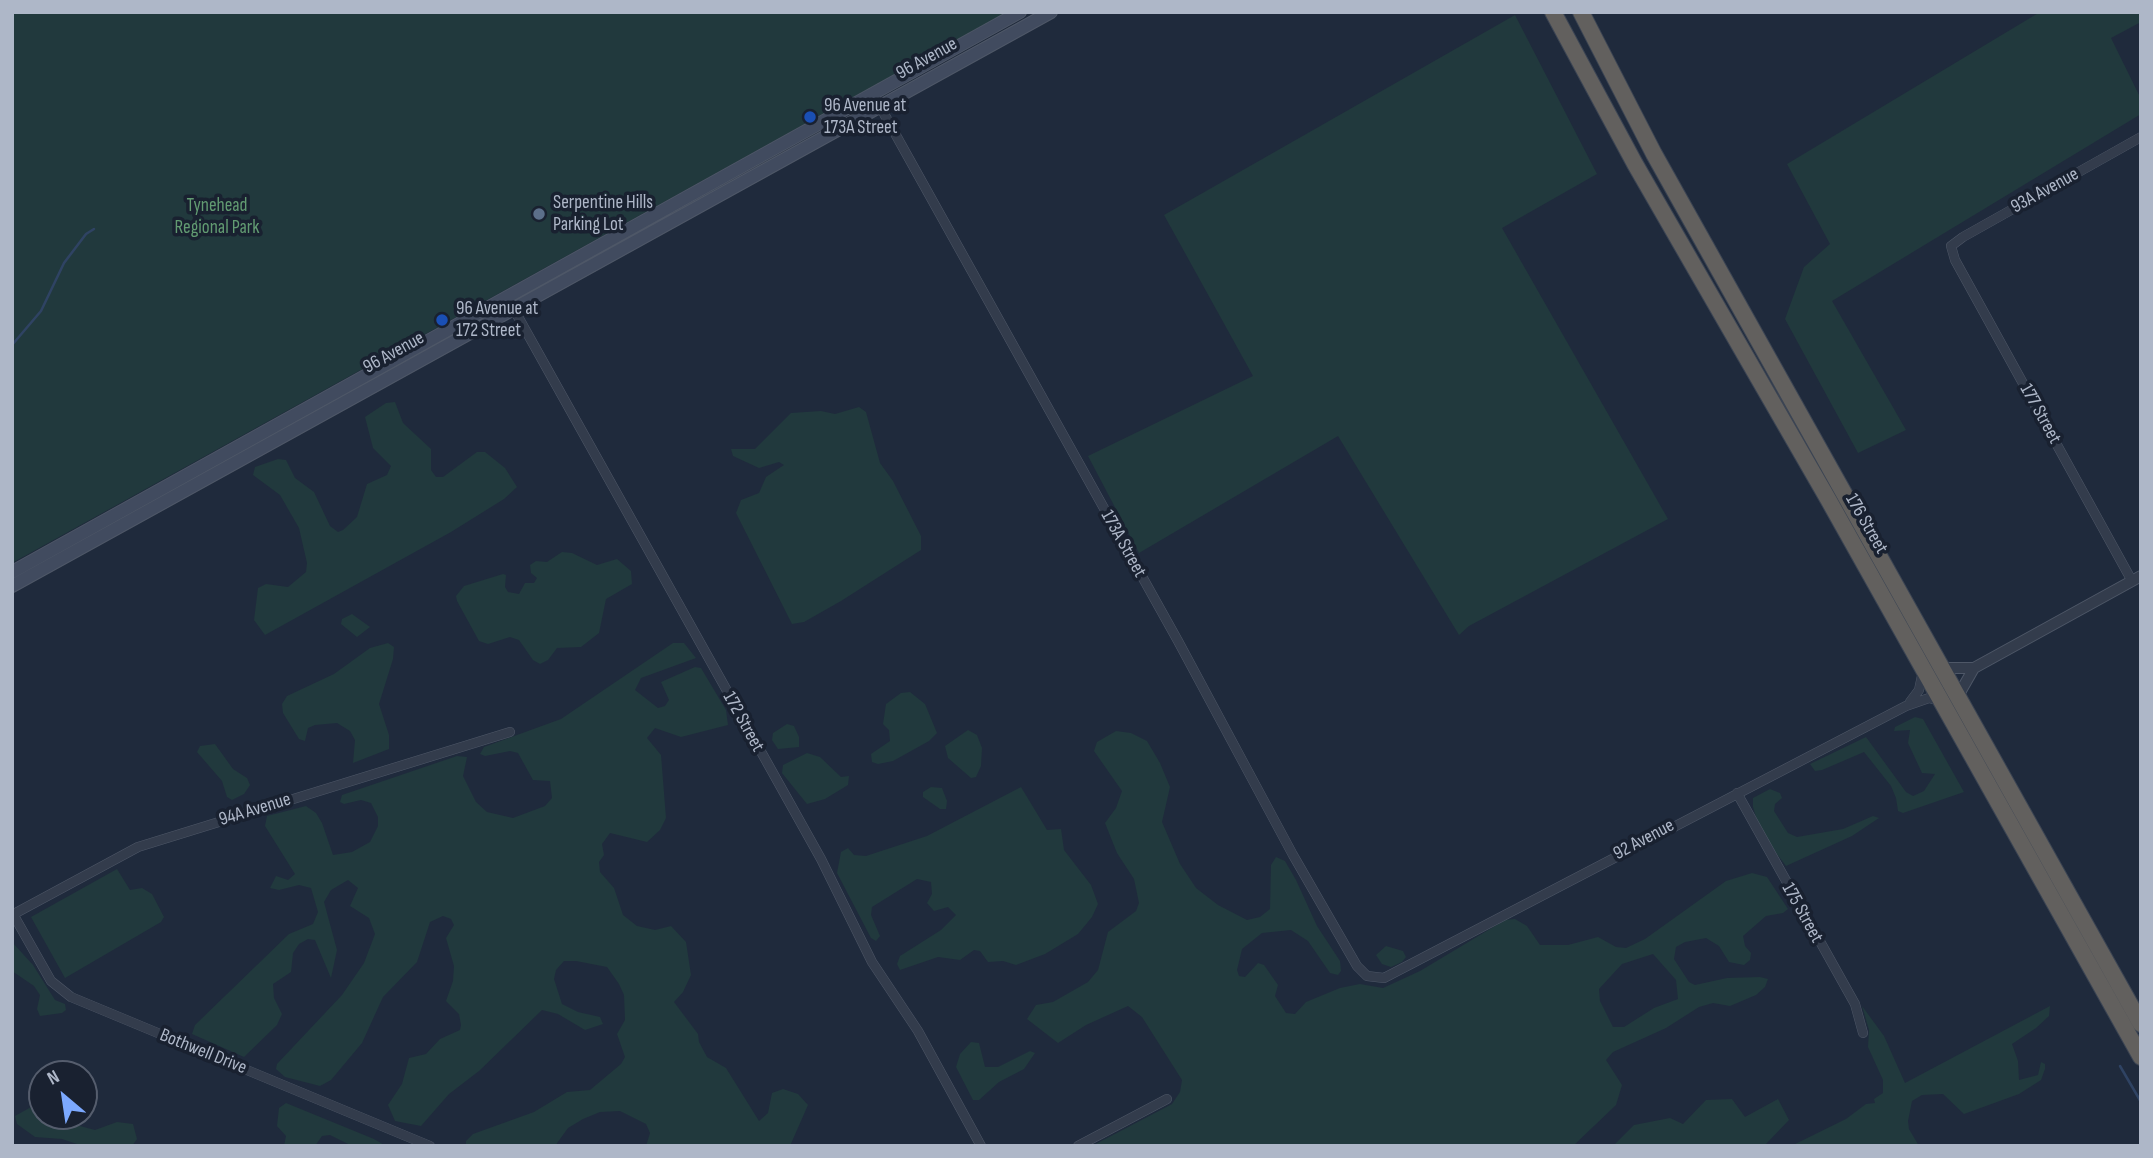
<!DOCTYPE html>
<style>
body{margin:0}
#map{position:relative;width:2153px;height:1158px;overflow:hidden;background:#1f2a3c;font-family:"Sofia Sans Condensed",sans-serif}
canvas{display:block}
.frame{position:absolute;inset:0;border:14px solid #aeb7c8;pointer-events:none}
.north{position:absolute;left:28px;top:1060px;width:70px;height:70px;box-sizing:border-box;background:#192130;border:2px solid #555d6d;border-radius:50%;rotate:331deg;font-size:19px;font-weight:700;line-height:28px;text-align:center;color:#aeb7c8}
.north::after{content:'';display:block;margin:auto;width:24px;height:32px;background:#7ca9ff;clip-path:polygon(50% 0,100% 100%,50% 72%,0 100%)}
</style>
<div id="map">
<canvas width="2153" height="1158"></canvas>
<div class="frame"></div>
<div class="north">N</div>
</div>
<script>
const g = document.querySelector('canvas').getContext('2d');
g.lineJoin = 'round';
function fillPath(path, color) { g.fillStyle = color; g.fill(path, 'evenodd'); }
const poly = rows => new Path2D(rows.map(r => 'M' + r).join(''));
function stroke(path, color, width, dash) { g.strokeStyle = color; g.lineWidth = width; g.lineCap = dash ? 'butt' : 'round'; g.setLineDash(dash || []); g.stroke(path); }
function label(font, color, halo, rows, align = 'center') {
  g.font = font + ' "Sofia Sans Condensed",sans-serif'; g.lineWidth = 7; g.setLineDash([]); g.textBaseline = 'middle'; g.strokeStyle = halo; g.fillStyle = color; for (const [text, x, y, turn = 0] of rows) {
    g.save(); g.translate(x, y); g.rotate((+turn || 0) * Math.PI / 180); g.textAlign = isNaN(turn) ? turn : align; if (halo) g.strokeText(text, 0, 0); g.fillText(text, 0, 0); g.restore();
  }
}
fillPath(poly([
 [12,12,1007,12,12,563],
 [2040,12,2141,12,2141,22,2111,38,2141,99,2141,114,1832,301,1906,430,1858,453,1785,319,1804,267,1830,244,1787,164],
 [1515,15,1597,174,1502,228,1668,519,1469,626,1459,635,1338,436,1139,553,1088,456,1253,376,1164,215],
 [395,402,403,423,431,449,431,470,436,477,443,477,477,452,485,452,505,468,517,487,504,499,451,532,265,635,254,620,258,588,266,584,288,587,306,572,307,563,299,528,280,495,253,475,255,467,278,459,286,460,295,478,314,492,330,526,338,532,343,530,357,517,367,484,387,475,391,466,373,448,365,417,386,403],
 [859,407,866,412,880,463,893,481,921,536,921,550,841,601,804,622,792,624,736,513,741,500,759,493,766,477,784,465,779,462,759,468,733,456,731,449,755,449,791,413,821,411,835,414],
 [562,552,572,553,597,565,617,559,631,571,632,584,606,599,599,633,581,647,557,648,548,660,540,664,533,660,519,640,510,637,488,644,479,641,457,601,456,596,464,586,503,574,506,575,505,587,508,592,519,594,525,583,534,583,537,578,531,573,530,565,536,561,547,562],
 [352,614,370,627,357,637,341,624,342,619],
 [388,643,394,647,393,659,379,704,389,735,389,749,353,763,355,740,350,731,337,723,315,725,308,728,305,741,299,739,283,713,282,704,287,696,334,674,370,648],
 [673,643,684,643,696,658,641,678,635,690,658,708,665,706,669,700,661,682,695,667,701,668,726,710,728,725,681,737,655,728,647,738,661,755,666,818,660,830,647,842,610,833,602,844,604,855,599,862,600,872,614,888,623,915,637,926,655,930,671,926,686,942,691,975,683,992,674,1002,698,1034,699,1042,707,1057,726,1068,759,1121,768,1113,772,1093,783,1089,798,1094,808,1105,790,1146,646,1146,650,1133,646,1124,620,1111,600,1112,583,1119,568,1128,555,1146,466,1146,466,1141,473,1134,534,1112,567,1092,590,1090,621,1064,625,1057,617,1034,625,1020,624,995,619,984,607,967,576,961,564,961,556,970,554,979,562,1004,578,1012,600,1017,603,1024,585,1030,558,1014,542,1010,479,1071,449,1094,421,1126,395,1121,388,1105,402,1084,409,1058,426,1054,440,1039,460,1030,461,1025,459,1014,446,1001,453,981,454,966,446,938,454,925,451,919,443,916,430,922,417,962,383,997,362,1043,331,1080,320,1086,285,1077,276,1069,277,1064,342,995,364,963,375,934,369,918,350,906,358,888,348,880,331,890,324,902,337,950,331,978,315,940,308,939,299,944,293,953,291,972,273,984,274,998,282,1014,277,1025,244,1057,192,1034,195,1025,289,934,313,924,318,912,311,888,299,885,279,890,270,888,276,876,288,880,295,874,265,826,267,816,306,806,316,813,322,823,333,855,352,852,370,842,378,826,378,817,371,803,361,800,344,804,340,802,342,795,457,756,467,757,463,776,476,802,487,812,513,818,545,806,552,798,550,781,533,780,518,753,510,751,485,756,480,754,484,747,561,719],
 [910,692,925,704,937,733,929,741,893,761,878,764,872,762,871,754,890,741,889,730,883,724,886,704,901,693],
 [1915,717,1923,719,1964,792,1903,813,1898,811,1896,798,1891,786,1864,752,1822,770,1815,771,1810,764,1866,737,1906,792,1913,796,1924,791,1935,774,1922,773,1908,743,1910,730,1894,731,1895,727],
 [787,724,794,726,799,737,799,747,778,749,772,740,773,733],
 [968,730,977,735,982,748,981,766,976,777,971,778,948,758,945,746],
 [1116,731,1131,733,1147,741,1160,763,1170,787,1162,822,1180,864,1196,888,1218,905,1247,920,1260,917,1270,909,1271,865,1276,857,1285,861,1296,880,1317,926,1340,961,1341,971,1338,975,1330,973,1308,941,1291,930,1262,933,1242,949,1237,970,1239,976,1245,977,1258,963,1264,965,1278,985,1275,996,1286,1013,1295,1014,1306,1002,1340,988,1360,984,1383,988,1420,971,1505,920,1515,919,1527,926,1540,945,1568,945,1598,937,1616,947,1626,948,1645,939,1726,881,1752,873,1767,877,1788,909,1783,913,1766,916,1743,936,1745,946,1751,953,1750,960,1744,965,1729,962,1719,946,1706,938,1685,942,1676,947,1674,959,1689,982,1695,985,1727,978,1760,977,1768,979,1765,987,1756,995,1730,1006,1713,1003,1699,1007,1666,1028,1613,1052,1606,1060,1622,1085,1616,1105,1573,1146,1092,1146,1172,1104,1180,1092,1182,1080,1142,1017,1128,1006,1086,1025,1058,1043,1027,1019,1036,1005,1053,1002,1088,982,1098,970,1108,932,1136,911,1139,903,1134,879,1117,853,1105,823,1116,808,1122,791,1094,751,1097,742],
 [1653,954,1676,980,1678,999,1654,1008,1624,1027,1613,1027,1600,1001,1599,989,1622,964],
 [215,744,233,769,247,778,250,785,244,794,232,800,227,797,222,781,197,752,200,746],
 [807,753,820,757,841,777,849,776,848,785,825,799,807,804,782,773,783,765],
 [931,787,942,788,947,801,946,809,940,809,923,797,923,792],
 [1021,787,1047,830,1061,829,1064,850,1091,885,1098,904,1092,917,1078,934,1045,954,1016,965,1003,961,988,962,980,951,974,950,960,960,938,957,900,970,897,964,900,956,941,930,956,915,948,907,934,911,927,903,932,894,931,882,917,879,872,907,871,915,880,936,876,941,871,938,837,873,841,852,848,848,854,855,866,856,927,836],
 [1770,789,1780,793,1782,798,1775,804,1774,811,1788,833,1797,837,1843,829,1873,816,1879,818,1852,836,1786,866,1761,833,1753,807,1753,798],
 [117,869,130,890,142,888,152,894,164,917,161,922,65,978,31,917],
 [12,942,33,965,55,1000,65,1004,66,1010,62,1013,40,1016,37,1009,40,995,34,986,12,971],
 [1386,946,1403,951,1406,957,1402,962,1391,967,1382,964,1376,955],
 [1862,1006,1884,1036,1905,1083,2050,1006,2049,1016,2036,1028,2012,1044,2018,1061,2019,1080,2038,1075,2041,1062,2045,1064,2045,1069,2041,1080,2019,1094,1964,1114,1943,1094,1922,1095,1912,1101,1908,1121,1909,1129,1919,1146,1791,1146,1846,1119,1866,1104,1875,1103,1874,1099,1883,1093,1883,1080,1868,1047,1869,1030],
 [971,1042,979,1043,985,1067,998,1067,1030,1051,1035,1053,1024,1069,999,1082,979,1100,973,1100,956,1067,960,1054],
 [1732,1099,1745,1117,1778,1099,1789,1120,1765,1145,1777,1146,1613,1146,1634,1125,1670,1118,1683,1124,1706,1100],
 [286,1103,374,1139,386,1146,348,1144,330,1135,322,1136,315,1146,284,1146,286,1136,277,1126,279,1108],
 [31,1107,42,1116,95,1130,117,1122,133,1124,137,1139,132,1146,83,1146,62,1139,35,1137,17,1124,15,1116]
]), '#21393d');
stroke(poly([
 [12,345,41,311,64,263,86,234,94,229],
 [2120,1066,2141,1102]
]), '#2f4363', 2.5);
const minor = poly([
 [873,94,1178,641,1293,855,1357,966,1367,976,1384,978,1906,706,1929,698,1940,701],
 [507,297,821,859,872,962,918,1031,981,1146],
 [2132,581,1955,260,1951,246,1963,237,2141,137],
 [1910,702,1919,690,1923,671],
 [1737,793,1855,1004,1863,1033],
 [13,914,51,981,71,997,430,1146],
 [12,915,138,847,510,732],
 [1078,1146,1167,1099]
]);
const tertiary = poly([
 [1942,668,1974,668,2141,576],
 [1958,696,1974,668]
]);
const secondary = poly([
 [12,572,1020,12],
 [12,586,1051,12]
]);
const trunk = poly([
 [1553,12,1635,164,1828,499,2141,1057],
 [1581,12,1654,154,2141,1024]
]);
stroke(minor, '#4e5767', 10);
stroke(tertiary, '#4e5767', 12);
stroke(secondary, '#4e5767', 14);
stroke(trunk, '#3b4453', 18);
stroke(minor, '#333c4c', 9);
stroke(tertiary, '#333c4c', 10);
stroke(secondary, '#414b5f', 12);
stroke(trunk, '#62605e', 16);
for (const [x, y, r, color] of [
 [810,117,7,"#1a4fb4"],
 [539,214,7,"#5c6f8a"],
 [442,320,7,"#1a4fb4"]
]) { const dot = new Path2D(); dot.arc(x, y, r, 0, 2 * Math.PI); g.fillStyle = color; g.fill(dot); stroke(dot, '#192130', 2.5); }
label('19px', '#aeb7c8', '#192130', [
 ["96 Avenue",927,59,-29],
 ["93A Avenue",2045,191,-29],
 ["96 Avenue",394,353,-29],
 ["177 Street",2040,414,61],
 ["176 Street",1866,524,60],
 ["173A Street",1123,544,61],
 ["172 Street",743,722,61],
 ["94A Avenue",255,810,-17],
 ["92 Avenue",1644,840,-28],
 ["175 Street",1802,913,61],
 ["Bothwell Drive",203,1052,22]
]);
label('19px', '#aeb7c8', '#192130', [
 ["96 Avenue at",824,106],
 ["173A Street",824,128],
 ["Serpentine Hills",553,203],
 ["Parking Lot",553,225],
 ["96 Avenue at",456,309],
 ["172 Street",456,331]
], 'left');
label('19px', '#629b72', '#192130', [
 ["Tynehead",217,206],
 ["Regional Park",217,228]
]);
</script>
